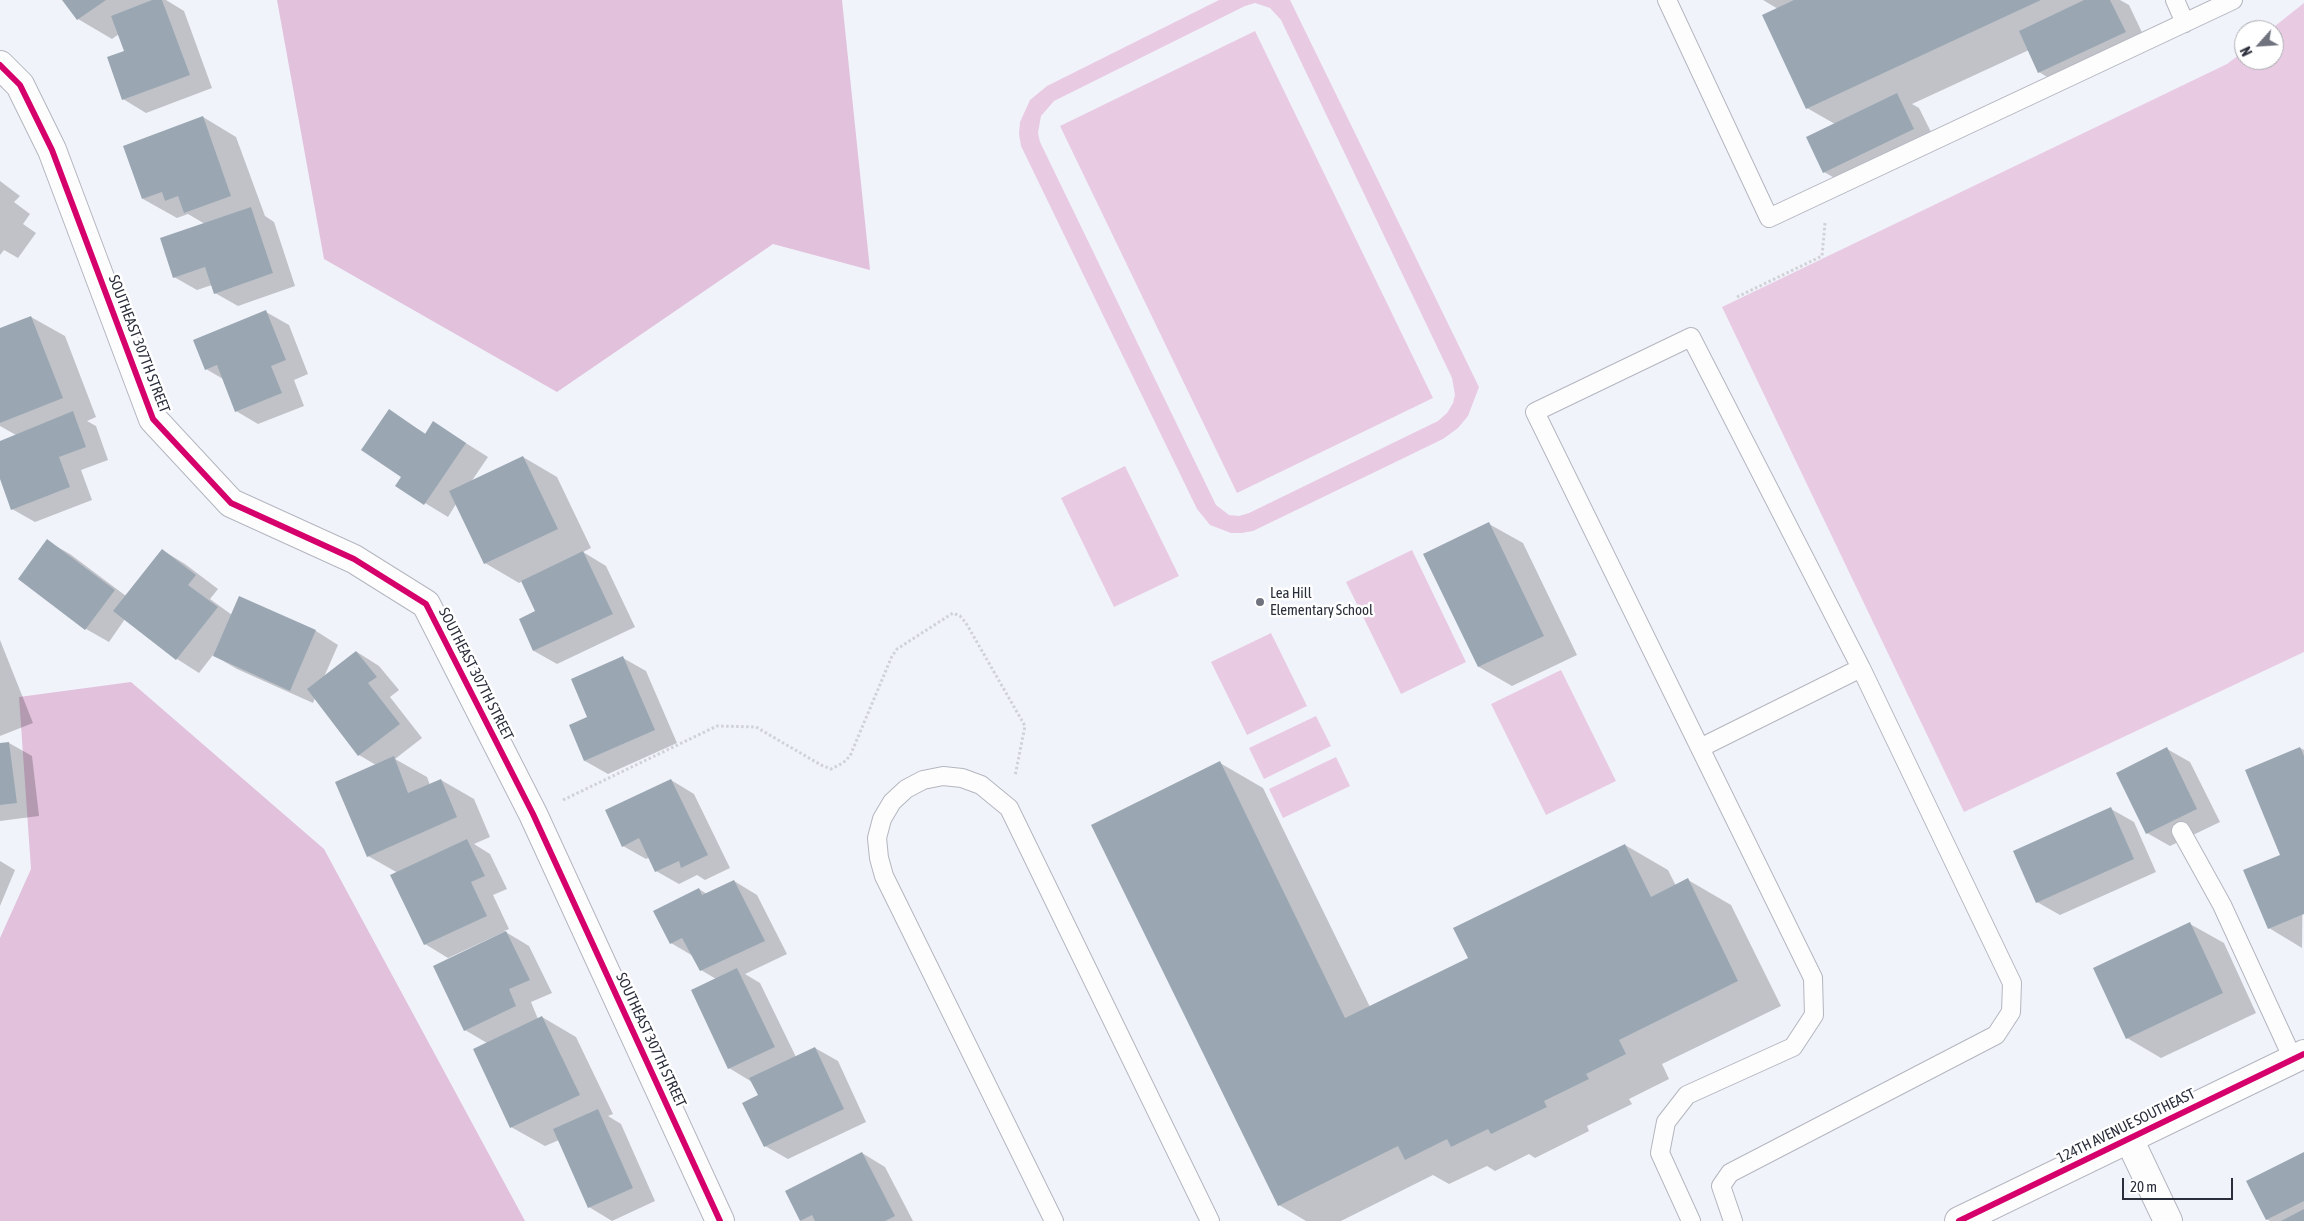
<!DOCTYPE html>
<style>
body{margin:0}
#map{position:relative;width:2304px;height:1221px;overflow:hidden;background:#f1f3fb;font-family:"Asap Condensed",sans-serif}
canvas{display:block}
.north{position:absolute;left:2234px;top:20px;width:50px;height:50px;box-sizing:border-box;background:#fff;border:1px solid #aaabb0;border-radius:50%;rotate:244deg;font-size:14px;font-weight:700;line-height:20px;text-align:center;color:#2a2e3a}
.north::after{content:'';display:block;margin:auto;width:18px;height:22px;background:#70737e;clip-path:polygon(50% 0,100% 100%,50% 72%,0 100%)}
.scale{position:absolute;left:2122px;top:1178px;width:111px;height:22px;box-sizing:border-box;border:2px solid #2a2e3a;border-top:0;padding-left:6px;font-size:15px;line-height:18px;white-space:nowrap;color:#2a2e3a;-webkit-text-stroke:4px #fff;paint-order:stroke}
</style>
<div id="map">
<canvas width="2304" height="1221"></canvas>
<div class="north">N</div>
<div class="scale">20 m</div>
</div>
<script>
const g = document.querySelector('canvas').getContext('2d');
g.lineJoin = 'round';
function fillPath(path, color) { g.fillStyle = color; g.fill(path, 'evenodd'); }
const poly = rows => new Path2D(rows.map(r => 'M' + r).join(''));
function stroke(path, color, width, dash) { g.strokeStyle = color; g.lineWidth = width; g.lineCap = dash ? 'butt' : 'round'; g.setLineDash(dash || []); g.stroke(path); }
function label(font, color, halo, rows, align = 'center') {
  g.font = font + ' "Asap Condensed",sans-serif'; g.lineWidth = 5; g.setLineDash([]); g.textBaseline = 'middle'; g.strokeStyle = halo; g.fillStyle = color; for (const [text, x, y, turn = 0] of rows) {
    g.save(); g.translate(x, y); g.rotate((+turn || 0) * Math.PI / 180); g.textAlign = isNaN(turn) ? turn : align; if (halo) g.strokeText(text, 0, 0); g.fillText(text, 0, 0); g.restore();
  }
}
fillPath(poly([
 [1219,0,1290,0,1479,387,1468,416,1458,428,1443,439,1253,531,1242,533,1231,533,1210,525,1197,509,1021,146,1019,134,1020,122,1030,100,1047,86],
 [1255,3,1270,8,1281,20,1452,378,1455,395,1453,403,1447,413,1438,421,1249,513,1239,516,1229,515,1216,505,1040,142,1038,133,1041,116,1054,101,1245,6],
 [2304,3,2304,652,1964,812,1722,307,2227,64,2244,51,2244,60,2274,60,2274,30,2270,30],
 [1255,31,1433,398,1237,493,1060,126],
 [1125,466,1179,576,1114,607,1061,498],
 [1412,550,1466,662,1401,694,1346,582],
 [1271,633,1307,706,1247,735,1211,662],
 [1561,670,1616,781,1546,815,1491,704],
 [1316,716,1331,746,1264,779,1249,748],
 [1336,757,1350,786,1283,818,1269,789]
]), '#e8cbe3');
fillPath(poly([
 [277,0,842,0,870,270,773,244,557,392,324,259],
 [131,682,324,849,525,1221,0,1221,0,938,31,869,19,697]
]), '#e1c1dc');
fillPath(poly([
 [64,0,166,0,184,11,212,88,146,113,123,99,125,51,119,34,112,39,78,19],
 [1763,0,2120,0,2129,5,2148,45,2062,86,2039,72,2029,50,1912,104,1919,108,1936,142,1847,185,1824,172,1835,124,1807,108,1778,9],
 [203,117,236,137,265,216,274,222,295,286,238,306,215,293,212,285,197,290,174,277,205,224,188,214,177,218,143,199],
 [0,181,20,196,14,202,30,214,23,224,36,233,18,258,4,250,0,255],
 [266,312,289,325,308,374,294,380,304,406,258,424,236,411,223,379,206,369],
 [31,317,65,336,96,417,87,421,96,426,108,460,81,470,92,500,35,522,12,509,0,475,0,442,16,435,0,426,0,329],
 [389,411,426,434,434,423,488,457,471,482,523,457,557,477,591,548,583,552,606,566,635,627,557,664,534,651,521,620,537,612,522,581,519,583,485,563,456,504,448,517,397,486,403,477],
 [1489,524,1523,543,1577,655,1512,686,1479,667],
 [47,541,70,554,126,596,162,550,185,564,218,589,210,599,232,615,240,598,316,631,338,645,324,677,357,652,379,666,399,690,390,697,422,738,395,759,427,777,430,785,441,780,474,799,490,837,474,844,490,854,507,889,493,895,509,929,504,931,529,946,552,993,531,1002,538,1019,542,1017,576,1037,613,1114,608,1116,621,1124,655,1201,612,1221,589,1207,559,1140,545,1146,511,1127,487,1043,465,1030,505,934,504,932,448,958,425,944,398,873,368,856,376,765,359,755,315,698,313,703,237,669,213,655,199,673,177,659,125,619,109,642,86,629,19,579],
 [0,640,33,723,0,736],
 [623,658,646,671,677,743,608,774,585,761,571,725,589,717],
 [9,743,32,756,39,816,0,821,0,744],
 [2300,748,2304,750,2302,948,2269,928],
 [2167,749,2190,762,2220,822,2170,846,2147,833],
 [1220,763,1263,788,1370,1007,1470,958,1625,845,1668,870,1676,886,1688,880,1731,905,1781,1006,1662,1064,1669,1079,1629,1099,1632,1104,1587,1126,1589,1131,1535,1158,1529,1154,1495,1171,1487,1166,1449,1184,1433,1175,1341,1221,1306,1221,1279,1205,1093,825],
 [671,780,694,794,730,868,705,880,697,875,679,884,656,871,650,857,646,859,623,846],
 [2111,809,2134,822,2156,872,2060,915,2037,902],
 [0,861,15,870,0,906],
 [734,881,757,895,787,954,745,974,760,983,796,1057,815,1048,838,1061,866,1122,788,1159,765,1146,760,1096,752,1082,729,1068,693,991,716,979,701,970,693,956,671,943,699,889,707,894],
 [2190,924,2224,943,2256,1013,2161,1058,2127,1038],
 [862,1153,885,1167,913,1221,801,1221,787,1191],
 [2304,1154,2304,1221,2270,1221,2266,1219]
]), '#0003');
fillPath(poly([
 [62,0,106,0,77,20],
 [152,0,162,0,190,75,122,100,107,57,124,51,111,16],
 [1794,0,2041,0,1806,109,1762,15],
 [2084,0,2110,0,2126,32,2038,73,2019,31],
 [1897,93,1914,129,1823,173,1806,137],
 [203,116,231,196,184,213,178,196,165,201,162,192,142,199,123,146],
 [251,207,273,273,214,294,205,267,173,278,160,238],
 [266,310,286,360,271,366,282,393,235,412,217,365,205,370,193,340],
 [31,316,63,398,0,423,0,328],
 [389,409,425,434,433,421,466,443,424,505,395,486,401,477,361,450],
 [73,411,86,447,59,457,70,487,11,510,0,479,0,441],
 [523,456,558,529,484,564,449,491],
 [1489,522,1544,636,1478,667,1423,554],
 [47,539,115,590,85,630,18,579],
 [162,549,196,575,188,585,218,607,176,660,113,611],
 [583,551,613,614,533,651,519,619,535,611,521,581],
 [239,596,316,630,290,691,213,656],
 [356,651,377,677,368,683,400,724,358,756,307,689],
 [623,656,655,730,584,761,569,725,587,717,571,679],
 [9,742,17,803,0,805,0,743],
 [2167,747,2197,809,2146,834,2116,773],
 [2300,747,2304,756,2304,914,2268,929,2243,870,2280,855,2245,770],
 [394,756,408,793,441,779,457,817,367,857,335,782],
 [1220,761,1345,1018,1468,958,1453,928,1625,844,1651,897,1688,878,1738,981,1619,1040,1626,1054,1586,1074,1589,1079,1544,1101,1547,1107,1491,1134,1488,1129,1451,1147,1447,1139,1405,1160,1398,1146,1278,1206,1091,825],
 [671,779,708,855,681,868,679,861,655,872,639,838,622,847,605,810],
 [2111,807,2134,859,2036,903,2013,851],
 [467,839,485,876,471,882,487,916,424,945,390,875],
 [734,880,765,941,700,971,682,938,670,944,653,911,699,888,702,895],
 [2190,922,2223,993,2126,1039,2093,968],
 [506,931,530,980,509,989,516,1006,464,1031,433,966],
 [737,968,775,1047,728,1069,691,990],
 [542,1016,580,1095,510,1128,473,1049],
 [815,1047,844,1109,764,1147,742,1103,758,1095,749,1078],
 [598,1109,633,1188,588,1208,553,1129],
 [862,1152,895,1216,885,1221,815,1221,812,1215,800,1221,785,1191],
 [2304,1152,2304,1201,2266,1220,2246,1181],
 [2304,1209,2304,1221,2281,1221]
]), '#9aa7b2');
const service = poly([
 [1667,0,1769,218,2233,0],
 [2175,0,2185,23],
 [1700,748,1861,668],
 [2181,831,2222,905,2293,1059],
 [1054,1221,884,876,879,858,877,838,882,819,892,802,906,789,923,780,943,776,962,778,981,785,1009,808,1210,1221],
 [1691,1221,1660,1153,1666,1122,1687,1095,1793,1047,1814,1015,1813,978,1535,412,1691,337,1861,668,2012,983,2011,1012,1996,1035,1730,1173,1721,1186,1733,1221]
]);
const minor = poly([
 [0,65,20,85,52,150,153,419,231,503,354,559,426,604,533,814,720,1221],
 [2129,1139,2168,1221]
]);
const tertiary = poly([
 [1959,1221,2304,1054]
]);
stroke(service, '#b3b6bf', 20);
stroke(minor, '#b3b6bf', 30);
stroke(tertiary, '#b3b6bf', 30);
stroke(poly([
 [1737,297,1822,256,1825,223],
 [563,800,717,726,756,727,821,765,831,769,843,763,850,756,892,656,897,649,953,613,960,616,966,623,1025,726,1015,776]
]), '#d1d2d7', 3, [2.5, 2.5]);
stroke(service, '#fdfdfe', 18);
stroke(minor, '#fdfdfe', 28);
stroke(tertiary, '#fdfdfe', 28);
stroke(poly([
 [0,65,20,85,52,150,153,419,231,503,354,559,426,604,533,814,720,1221],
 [1959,1221,2304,1054]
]), '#d6006c', 6);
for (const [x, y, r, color] of [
 [1260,602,5,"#70737e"]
]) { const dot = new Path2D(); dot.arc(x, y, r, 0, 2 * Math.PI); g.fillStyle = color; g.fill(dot); stroke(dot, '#fff', 2); }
label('15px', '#2a2e3a', '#fff', [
 ["SOUTHEAST 307TH STREET",139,344,69],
 ["SOUTHEAST 307TH STREET",476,674,63],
 ["SOUTHEAST 307TH STREET",651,1040,65],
 ["124TH AVENUE SOUTHEAST",2126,1126,-26]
]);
label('15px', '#2a2e3a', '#fff', [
 ["Lea Hill",1270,593],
 ["Elementary School",1270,610]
], 'left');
</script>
